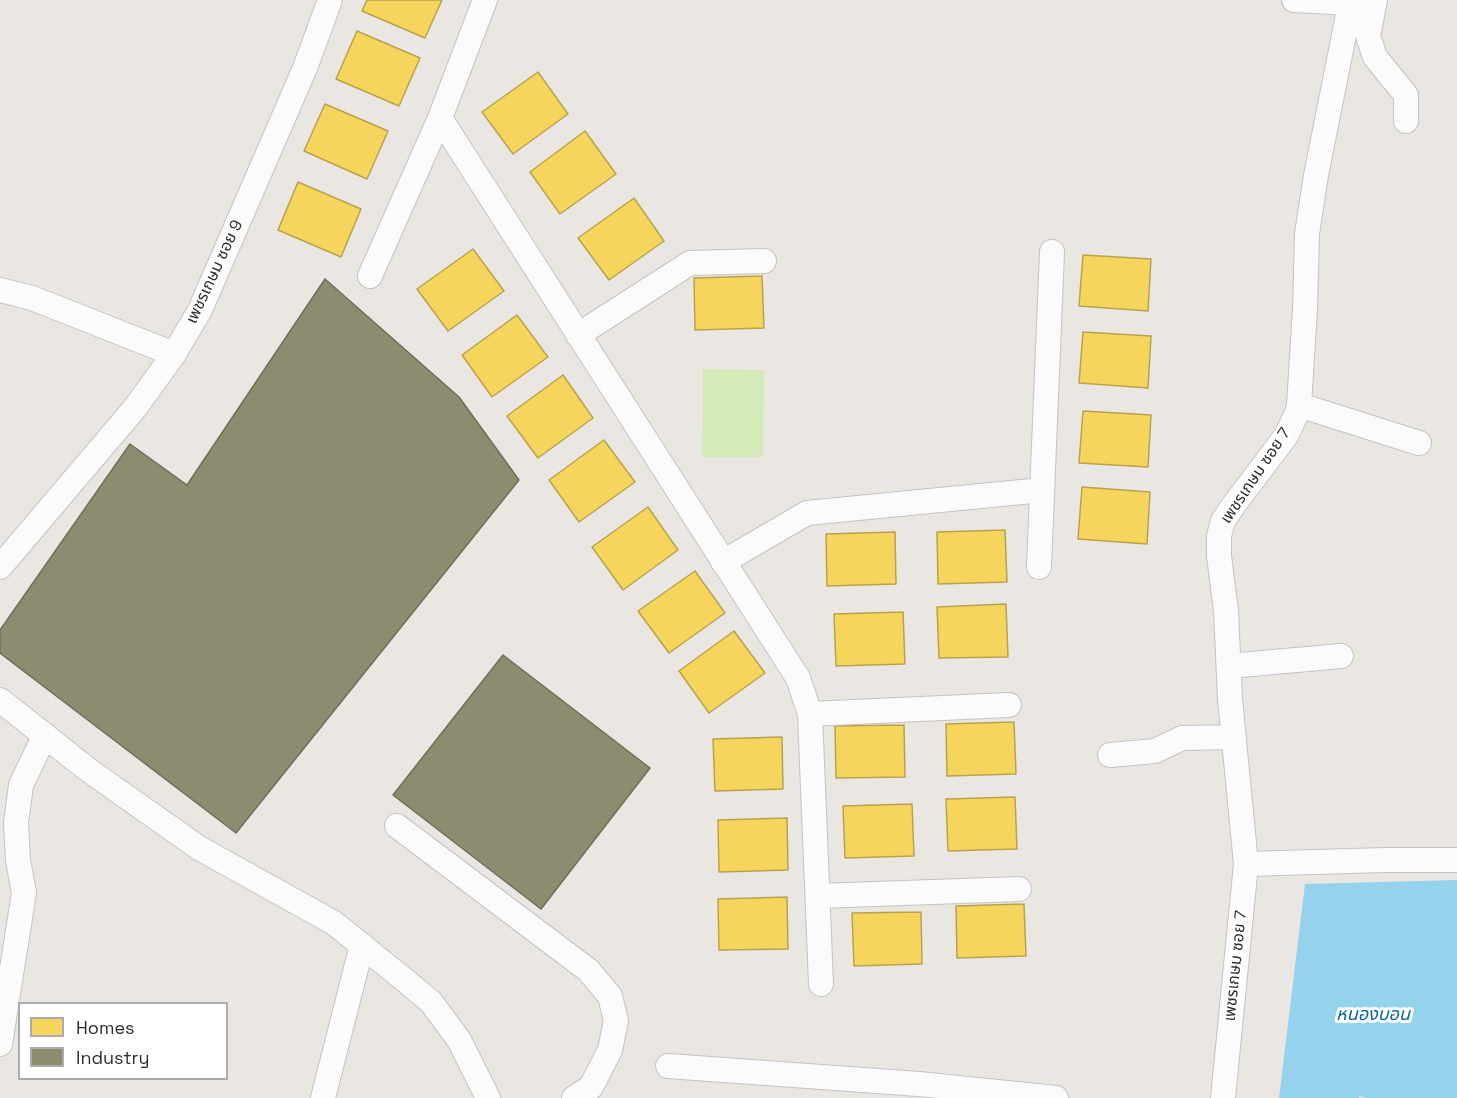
<!DOCTYPE html>
<meta charset="utf-8">
<style>
body{margin:0}
#map{position:relative;width:1457px;height:1098px;overflow:hidden;background:#eae7e2;font-family:"Space Grotesk",sans-serif}
canvas{display:block}
.legend{position:absolute;left:18px;top:1002px;width:210px;height:78px;box-sizing:border-box;background:#fff;border:2px solid #ababab;margin:0;padding:8px 10px;list-style:none;font-size:18px;color:#2c2c2c}
.legend li{display:flex;align-items:center;gap:12px;height:30px}
.legend b{width:30px;border:2px solid #ababab}
</style>
<div id="map">
<canvas width="1457" height="1098"></canvas>
<ul class="legend">
<li><b style="height:16px;background:#f6d55c"></b>Homes</li>
<li><b style="height:16px;background:#8c8c6e"></b>Industry</li>
</ul>
</div>
<script>
const g = document.querySelector('canvas').getContext('2d');
g.lineJoin = 'round';
function fillPath(path, color) { g.fillStyle = color; g.fill(path, 'evenodd'); }
const poly = rows => new Path2D(rows.map(r => 'M' + r).join(''));
function stroke(path, color, width, dash) { g.strokeStyle = color; g.lineWidth = width; g.lineCap = dash ? 'butt' : 'round'; g.setLineDash(dash || []); g.stroke(path); }
function label(font, color, halo, rows, align = 'center') {
  g.font = font + ' "Space Grotesk","Noto Sans Thai",sans-serif'; g.lineWidth = 6; g.setLineDash([]); g.textBaseline = 'middle'; g.strokeStyle = halo; g.fillStyle = color; for (const [text, x, y, turn = 0] of rows) {
    g.save(); g.translate(x, y); g.rotate((+turn || 0) * Math.PI / 180); g.textAlign = isNaN(turn) ? turn : align; if (halo) g.strokeText(text, 0, 0); g.fillText(text, 0, 0); g.restore();
  }
}
fillPath(poly([
 [703,369,764,370,763,457,702,457]
]), '#d5eab8');
fillPath(poly([
 [1457,880,1457,1098,1365,1098,1360,1096,1359,1098,1279,1098,1305,884]
]), '#95d2ec');
const homes = poly([
 [367,0,442,0,425,38,362,11,367,0],
 [357,31,420,58,399,106,336,79,357,31],
 [538,72,568,114,513,154,482,112,538,72],
 [325,104,388,131,367,179,304,151,325,104],
 [585,131,616,174,560,214,530,172,585,131],
 [298,182,361,209,341,257,278,230,298,182],
 [634,198,664,241,609,280,578,238,634,198],
 [473,249,504,291,448,331,417,289,473,249],
 [1083,255,1151,259,1148,311,1079,306,1083,255],
 [762,276,764,328,695,330,694,278,762,276],
 [517,315,548,357,492,397,462,355,517,315],
 [1083,332,1151,336,1148,388,1079,383,1083,332],
 [563,375,593,418,538,458,507,416,563,375],
 [1083,411,1151,415,1148,467,1079,463,1083,411],
 [604,440,635,482,579,522,549,480,604,440],
 [1082,487,1150,492,1147,544,1078,539,1082,487],
 [648,507,678,550,623,590,592,547,648,507],
 [1005,530,1007,582,938,584,937,532,1005,530],
 [895,532,896,584,827,586,826,534,895,532],
 [695,571,725,613,669,653,638,611,695,571],
 [1006,604,1008,657,939,658,937,607,1006,604],
 [903,612,905,664,836,666,834,614,903,612],
 [734,631,765,673,709,713,679,671,734,631],
 [1014,722,1016,774,947,776,946,724,1014,722],
 [904,725,905,777,836,778,835,726,904,725],
 [782,737,783,789,715,791,713,739,782,737],
 [1015,797,1017,849,948,851,946,799,1015,797],
 [912,804,914,856,845,858,843,806,912,804],
 [787,818,788,870,719,872,718,820,787,818],
 [787,897,788,949,719,950,718,899,787,897],
 [1024,904,1026,956,957,958,956,906,1024,904],
 [921,912,922,964,854,966,852,913,921,912]
]);
fillPath(homes, '#f6d55c');
stroke(homes, '#b9a24e', 1.5);
const industry = poly([
 [325,279,459,397,519,480,236,833,0,653,0,630,130,444,187,485,325,279],
 [503,655,650,768,541,909,393,795,503,655]
]);
fillPath(industry, '#8c8c6e');
stroke(industry, '#6f6f5a', 1.5);
const minor = poly([
 [1294,0,1350,3],
 [1375,0,1368,36,1375,57,1406,95,1406,121],
 [440,118,798,678,810,714,821,984],
 [370,276,440,118,485,0],
 [0,290,32,298,174,354],
 [578,335,690,263,764,261],
 [1299,405,1419,443],
 [723,562,807,513,1042,490],
 [0,567,135,408,174,354,200,310,305,68,330,0],
 [1039,567,1052,252],
 [1229,666,1341,656],
 [0,700,87,769,199,848,334,923,407,982,431,1002,459,1040,488,1098],
 [810,714,1009,705],
 [1110,755,1155,751,1182,738,1234,737],
 [397,826,588,970,610,996,616,1021,610,1050,591,1087,574,1098],
 [1246,864,1385,860,1457,860],
 [818,896,1019,889],
 [0,1044,24,893,18,860,16,823,21,785,45,735],
 [668,1066,919,1084,1056,1098],
 [323,1098,362,945],
 [1223,1098,1246,864,1230,699,1226,611,1219,556,1219,536,1223,521,1233,506,1286,436,1297,413,1299,405,1305,310,1307,234,1316,175,1351,0]
]);
stroke(minor, '#c4c3c3', 26);
stroke(minor, '#fcfbfb', 24);
label('16px', '#2c2c2c', '#fff', [
 ["เพชรเกษม ซอย 9",215,272,-65],
 ["เพชรเกษม ซอย 7",1256,476,-56],
 ["เพชรเกษม ซอย 7",1236,966,-84]
]);
label('italic 18px', '#0b66a1', '#fff', [
 ["หนองบอน",1373,1015]
]);
</script>
